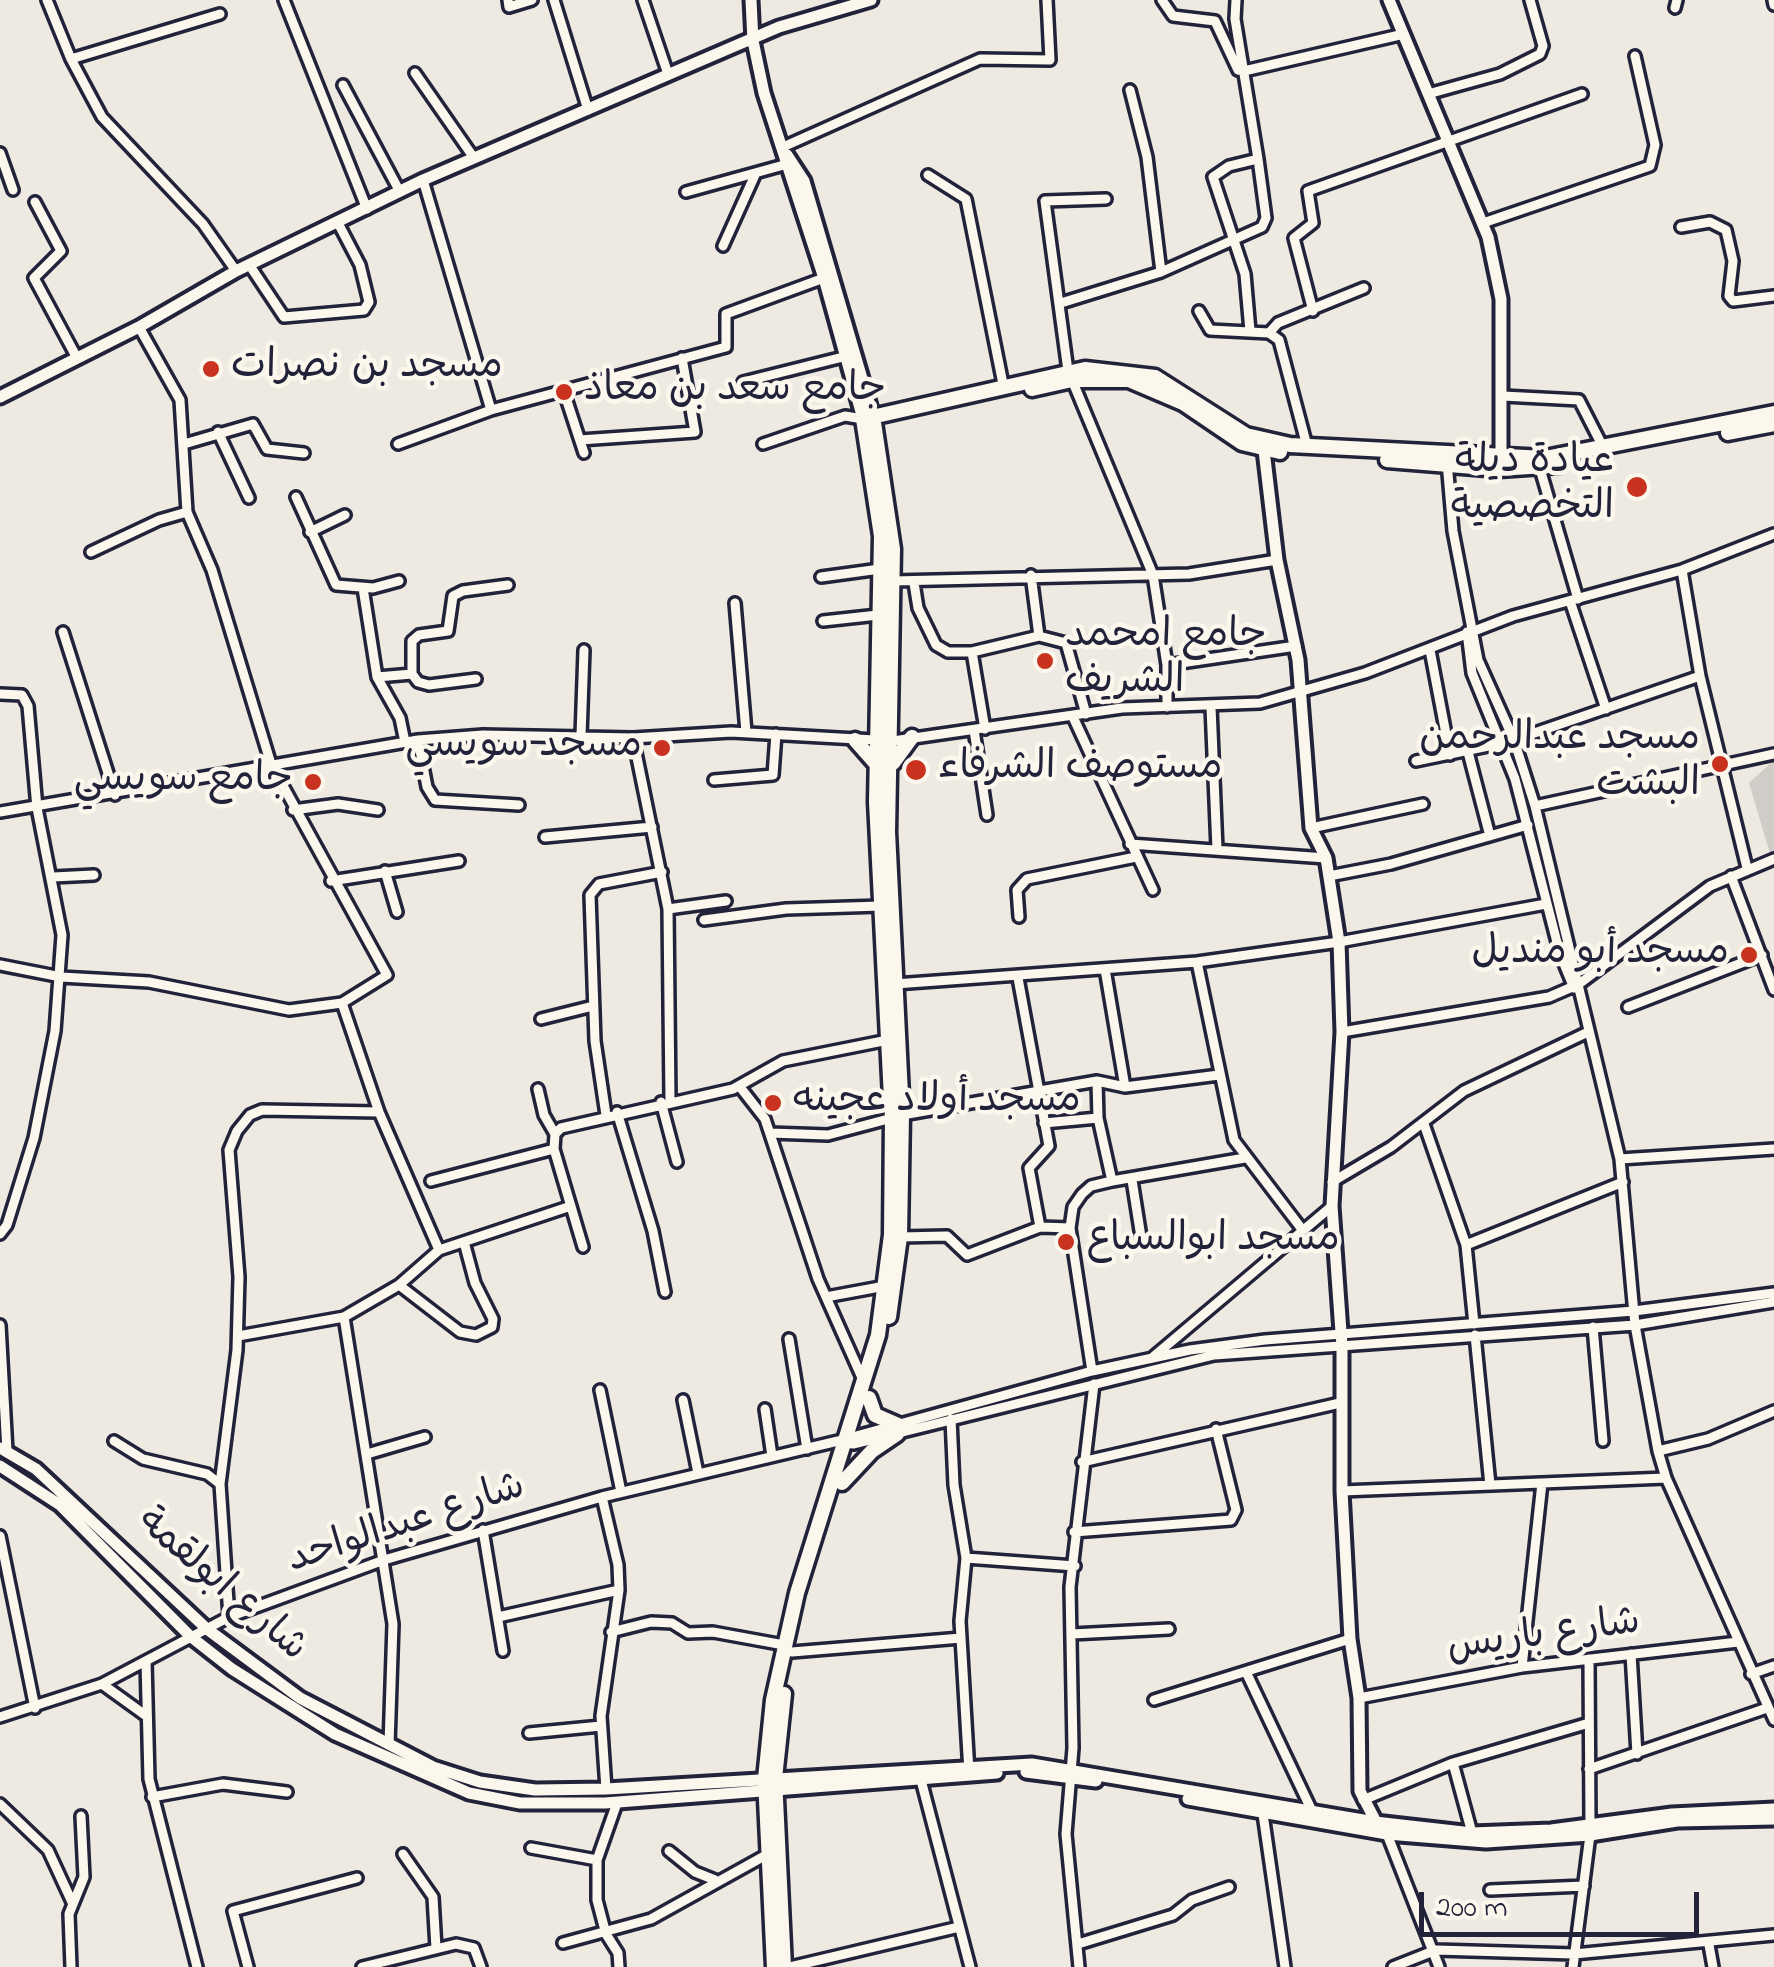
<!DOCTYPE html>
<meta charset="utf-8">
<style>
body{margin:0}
#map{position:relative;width:1774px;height:1967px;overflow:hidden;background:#eeeae2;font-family:"Indie Flower",sans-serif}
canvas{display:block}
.scale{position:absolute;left:1419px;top:1892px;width:280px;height:45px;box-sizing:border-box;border:5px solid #22223b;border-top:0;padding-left:12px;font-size:30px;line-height:35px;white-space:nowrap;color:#22223b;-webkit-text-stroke:8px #fbf7ec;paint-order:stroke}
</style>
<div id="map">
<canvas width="1774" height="1967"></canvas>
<div class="scale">200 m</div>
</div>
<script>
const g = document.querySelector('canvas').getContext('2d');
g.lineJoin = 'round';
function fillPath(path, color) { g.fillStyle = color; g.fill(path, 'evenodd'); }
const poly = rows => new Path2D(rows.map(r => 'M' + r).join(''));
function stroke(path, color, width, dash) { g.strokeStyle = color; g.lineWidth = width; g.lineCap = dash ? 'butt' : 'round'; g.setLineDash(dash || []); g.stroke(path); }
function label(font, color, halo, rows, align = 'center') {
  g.font = font + ' "Indie Flower","Playpen Sans Arabic",sans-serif'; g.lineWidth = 9; g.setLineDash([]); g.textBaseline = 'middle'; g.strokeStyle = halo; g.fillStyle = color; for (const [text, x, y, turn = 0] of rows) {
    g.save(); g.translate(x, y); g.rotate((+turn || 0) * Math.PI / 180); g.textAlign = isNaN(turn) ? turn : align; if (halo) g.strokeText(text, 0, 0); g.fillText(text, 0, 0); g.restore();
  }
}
fillPath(poly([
 [1774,760,1774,864,1773,864,1749,783]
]), '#d0cdc9');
const minor = poly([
 [47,0,71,59,102,117,203,224,236,271],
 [284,0,367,209],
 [508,0,509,7,532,0],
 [554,0,588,110],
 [643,0,668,74],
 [1162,0,1173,16,1215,21,1238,70,1244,71,1404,34],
 [1236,0,1235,19,1258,159,1229,166,1213,177,1245,274,1250,331],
 [1773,0,1774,5],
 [1675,8,1677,0],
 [71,59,220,14],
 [415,73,474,158],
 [343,85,400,192],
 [1130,90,1147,157,1161,272],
 [1428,94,1500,74,1540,54,1543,46,1530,0],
 [783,147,980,59,1050,60,1047,0],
 [0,153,13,190],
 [928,175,966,199,1004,389],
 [423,180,491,410],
 [686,192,791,163],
 [35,202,61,251,34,278,77,358],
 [1483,223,1650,166,1655,145,1635,56],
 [1681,227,1710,222,1726,230,1733,261,1729,296,1733,301,1774,296],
 [723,246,755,175],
 [250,266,284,317,364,310,369,302,360,265,337,221],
 [1061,303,1161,272,1262,227,1266,218,1258,159],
 [1199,311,1210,330,1269,333,1279,340,1307,446],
 [1313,311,1294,238,1313,223,1308,191,1582,94],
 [1269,333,1278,323,1364,288],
 [1068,371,1045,201,1106,199],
 [1072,380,1153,575,1167,665,1167,707],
 [743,382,847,356],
 [564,392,584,453],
 [1503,396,1579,400,1604,449],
 [218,432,249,498],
 [580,440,695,432,682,358],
 [184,444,253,424,267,449,304,453],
 [398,444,491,410,726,347,726,314,824,278],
 [763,444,845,416,863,419],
 [1447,462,1453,531,1478,660,1514,740,1535,806,1620,1159,1635,1325,1658,1451,1666,1478,1774,1720],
 [1538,462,1578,599],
 [296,497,336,585,373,588,399,581],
 [310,532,345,515],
 [91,552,159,520,187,512],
 [1682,570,1700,676,1747,868],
 [1031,575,1039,636,1066,643,1086,714],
 [821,577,880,569],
 [893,581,1189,574,1277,560],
 [914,583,918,608,936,645,948,652,972,652,985,729],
 [363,588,377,677,400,718,405,742],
 [1570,601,1606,709],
 [735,603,746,732],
 [823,621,878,615],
 [63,632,115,795],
 [1467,632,1472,673,1515,779,1560,954,1574,988],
 [1430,650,1450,755],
 [972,652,1039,636],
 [1167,665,1296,646],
 [412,674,412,641,419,635,448,631,453,596,463,591,508,585],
 [377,677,412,674,418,682,429,685,476,679],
 [0,694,22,695,28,706,37,808,62,935,55,1031,34,1138,7,1225,0,1234],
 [1211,707,1217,849],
 [1073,717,1153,890],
 [974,730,987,815],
 [581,736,584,650],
 [633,738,668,909,670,1100],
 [418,740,427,787,435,800,519,805],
 [1514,740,1700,676],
 [1468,752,1490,836],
 [1416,761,1503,743],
 [714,780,773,775,776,734],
 [1535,806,1774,754],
 [293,810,338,804,378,810],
 [0,812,418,740,483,735,633,738,731,732,893,741,1122,708,1260,703,1365,673,1513,616,1682,570,1774,534],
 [1311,828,1423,804],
 [545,837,652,827],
 [1130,844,1326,858],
 [385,871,397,912],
 [1329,876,1391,864,1528,825],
 [1731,876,1774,990],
 [53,877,94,875],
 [331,881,459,861],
 [668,909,726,901],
 [1019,917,1017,890,1027,879,1136,857],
 [704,920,786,909,881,906],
 [1197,962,1234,1140,1301,1228],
 [0,965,61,977,149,982,289,1010,342,1003,387,975,271,764,212,570,187,512,180,400,139,327],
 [1105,969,1125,1087],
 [1018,978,1049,1146,1029,1168,1040,1227],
 [895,984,1197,962,1339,942,1546,904],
 [342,1003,379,1112,439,1250],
 [1628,1007,1762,955],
 [541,1019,593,1006],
 [1342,1032,1549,997,1579,984,1710,886,1774,859],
 [1097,1081,1098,1118,1112,1181],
 [740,1087,765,1119,818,1279,863,1380],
 [538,1089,544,1115,555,1134],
 [661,1102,677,1162],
 [617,1112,653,1231,665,1292],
 [606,1115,595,1041,590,895,599,884,662,872],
 [902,1115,1097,1081,1125,1087,1219,1075],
 [1044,1123,1098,1118],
 [1424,1124,1466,1245,1474,1324],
 [770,1133,828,1135,892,1118],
 [1620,1159,1774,1149],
 [1132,1180,1141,1237],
 [431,1181,554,1149],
 [1332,1182,1391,1147,1464,1091,1588,1032],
 [900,1237,947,1236,967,1255,1040,1227,1070,1228],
 [1466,1245,1623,1182],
 [583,1247,554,1149,555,1134,561,1128,733,1089,783,1061,888,1040],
 [399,1285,460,1332,476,1335,492,1327,493,1319,475,1283,464,1242],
 [826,1297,885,1286],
 [344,1317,393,1624,389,1745],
 [0,1325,7,1451],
 [1593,1327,1603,1441],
 [1475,1335,1490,1485],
 [238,1336,344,1317,399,1285,439,1250,571,1206],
 [789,1339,807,1449],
 [1153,1357,1332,1206],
 [1092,1371,1070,1228,1073,1207,1082,1194,1091,1186,1112,1181,1245,1158],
 [600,1390,621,1492],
 [683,1400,698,1473],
 [765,1409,772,1456],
 [951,1419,954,1485,966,1558,960,1621,969,1772],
 [114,1441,143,1459,207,1474,220,1484],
 [841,1443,854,1444,1214,1355,1635,1325,1774,1302],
 [1658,1451,1708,1439,1774,1411],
 [367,1454,425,1437],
 [1082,1462,1340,1403],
 [1342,1491,1666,1478],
 [602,1497,618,1565,619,1590,601,1716,606,1789],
 [483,1530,503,1651],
 [1074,1532,1231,1520,1236,1510,1216,1429],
 [0,1536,35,1708],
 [966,1558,1075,1566],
 [229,1617,220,1484,237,1350,239,1277,229,1150,237,1131,250,1115,262,1110,379,1112],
 [498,1617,619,1590],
 [611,1632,651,1622,672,1623,688,1633,713,1632,784,1645],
 [1072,1634,1169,1629],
 [792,1652,961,1638],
 [1631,1654,1637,1754],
 [1589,1659,1590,1824],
 [146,1661,149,1779,197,1967],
 [1522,1667,1542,1483],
 [1247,1674,1312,1811],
 [1751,1674,1774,1666],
 [102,1684,145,1715],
 [1359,1698,1522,1667,1738,1642],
 [1154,1700,1350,1639],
 [0,1717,102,1684,229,1617,384,1560,602,1497,838,1441,1092,1371,1190,1350,1265,1340,1634,1311,1774,1293],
 [529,1733,601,1726],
 [1453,1763,1472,1833],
 [1589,1769,1767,1708],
 [921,1780,970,1967],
 [152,1797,223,1784,287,1792],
 [1363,1800,1453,1763,1589,1723],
 [617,1803,597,1860,597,1900,606,1934,618,1953,619,1967],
 [0,1804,48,1850,72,1902],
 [1263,1814,1285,1967],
 [1387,1834,1439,1967],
 [531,1848,597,1860],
 [669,1851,695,1872,715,1880],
 [403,1854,433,1897,436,1948],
 [1490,1890,1584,1886],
 [563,1943,651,1919,768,1854],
 [1078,1944,1173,1915,1192,1900,1229,1887],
 [1709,1945,1713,1967],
 [71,1967,69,1914,84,1877,81,1816],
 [248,1967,233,1911,357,1878],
 [362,1967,456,1944,474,1948,481,1967],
 [790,1967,959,1927],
 [1079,1967,1066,1834,1073,1748,1070,1587,1094,1384],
 [1393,1967,1436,1950,1574,1954,1774,1935],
 [1573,1967,1590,1835]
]);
const tertiary = poly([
 [751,0,753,41,764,93,824,278,863,419],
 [1389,0,1488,237,1501,299,1501,460],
 [787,155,804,181,873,416],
 [0,397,139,327,236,271,423,180,779,27,871,0],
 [1263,442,1277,560,1298,660,1311,828,1326,858,1339,942,1342,1032,1332,1206,1342,1346,1342,1491,1350,1639,1359,1698,1360,1791,1377,1824],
 [0,1448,36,1469,207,1629,300,1698,433,1767,480,1782,535,1790,606,1789,1032,1764,1375,1822,1472,1833,1551,1830,1672,1814,1774,1809],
 [0,1466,60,1505,190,1636,232,1669,335,1734,469,1793,520,1803,605,1803,997,1773],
 [1026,1772,1096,1781],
 [1188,1799,1387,1834,1486,1842,1590,1835,1677,1821,1774,1819]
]);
const primary = poly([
 [1032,389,1072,380,1129,380,1183,403,1242,443,1280,452],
 [873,416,893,549,888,832,902,1115,900,1237,889,1317],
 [1728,433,1774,424],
 [1387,460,1499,469,1559,465],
 [855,740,877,765],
 [893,763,912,737],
 [869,1398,875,1415,898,1425],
 [842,1483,872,1451,897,1434],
 [784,1694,775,1778,784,1967],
 [774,1967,765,1779,773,1700,797,1593,878,1335,891,1235,892,1118,876,802,881,536,863,419,1085,369,1155,377,1246,435,1290,445,1545,458,1774,413]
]);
stroke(minor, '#22223b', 16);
stroke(tertiary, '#22223b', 19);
stroke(primary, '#22223b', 21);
stroke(minor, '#fbf7ec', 9);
stroke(tertiary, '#fbf7ec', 11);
stroke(primary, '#fbf7ec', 14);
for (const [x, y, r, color] of [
 [211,369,10,"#c8321e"],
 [564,392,10,"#c8321e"],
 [1637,487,12,"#c8321e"],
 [1045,661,10,"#c8321e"],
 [662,748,10,"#c8321e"],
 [1720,764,10,"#c8321e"],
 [916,770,12,"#c8321e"],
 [313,782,10,"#c8321e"],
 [1749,955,10,"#c8321e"],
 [773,1103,10,"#c8321e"],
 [1066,1242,10,"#c8321e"]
]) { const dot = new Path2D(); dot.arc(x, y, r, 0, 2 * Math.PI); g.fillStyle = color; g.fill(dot); stroke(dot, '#fbf7ec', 4); }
label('40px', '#22223b', '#fbf7ec', [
 ["مسجد بن نصرات",231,369],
 ["جامع سعد بن معاذ",584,392],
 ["عيادة ديلة",1614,464,"right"],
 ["التخصصية",1614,510,"right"],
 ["جامع امحمد",1065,638],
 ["الشريف",1065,684],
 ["مسجد عبدالرحمن",1700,741,"right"],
 ["البشت",1700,787,"right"],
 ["مسجد سويسي",642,748,"right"],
 ["مستوصف الشرفاء",938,770],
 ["جامع سويسي",293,782,"right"],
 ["مسجد أبو منديل",1729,955,"right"],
 ["مسجد أولاد عجينه",793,1103],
 ["مسجد ابوالسباع",1086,1242]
], 'left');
label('40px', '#22223b', '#fbf7ec', [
 ["شارع عبدالواحد",407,1526,-18],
 ["شارع ابولقمة",220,1587,41],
 ["شارع باريس",1544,1638,-8]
]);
</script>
